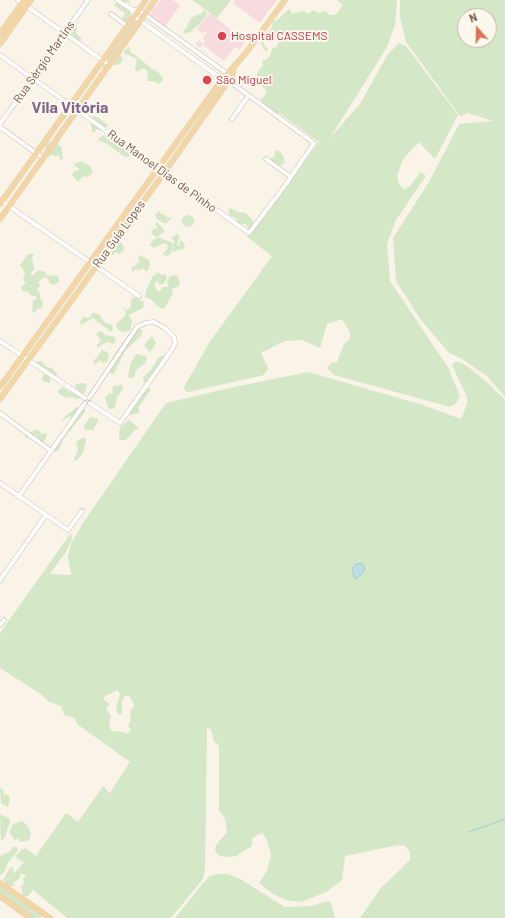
<!DOCTYPE html>
<meta charset="utf-8">
<style>
body{margin:0}
#map{position:relative;width:505px;height:918px;overflow:hidden;background:#faf3e7;font-family:Barlow,sans-serif}
canvas{display:block}
.north{position:absolute;left:457px;top:8px;width:40px;height:40px;box-sizing:border-box;background:#fdf7ed;border:1px solid #c5b8ad;border-radius:50%;rotate:340deg;font-size:11px;font-weight:700;line-height:16px;text-align:center;color:#725a4e}
.north::after{content:'';display:block;margin:auto;width:14px;height:18px;background:#da7357;clip-path:polygon(50% 0,100% 100%,50% 72%,0 100%)}
</style>
<div id="map">
<canvas width="505" height="918"></canvas>
<div class="north">N</div>
</div>
<script>
const g = document.querySelector('canvas').getContext('2d');
g.lineJoin = 'round';
function fillPath(path, color) { g.fillStyle = color; g.fill(path, 'evenodd'); }
const poly = rows => new Path2D(rows.map(r => 'M' + r).join(''));
function stroke(path, color, width, dash) { g.strokeStyle = color; g.lineWidth = width; g.lineCap = dash ? 'butt' : 'round'; g.setLineDash(dash || []); g.stroke(path); }
function label(font, color, halo, rows, align = 'center') {
  g.font = font + ' Barlow,sans-serif'; g.lineWidth = 4; g.setLineDash([]); g.textBaseline = 'middle'; g.strokeStyle = halo; g.fillStyle = color; for (const [text, x, y, turn = 0] of rows) {
    g.save(); g.translate(x, y); g.rotate((+turn || 0) * Math.PI / 180); g.textAlign = isNaN(turn) ? turn : align; if (halo) g.strokeText(text, 0, 0); g.fillText(text, 0, 0); g.restore();
  }
}
fillPath(poly([
 [160,0,173,0,180,5,165,27,149,16],
 [234,0,277,0,260,23,234,4],
 [210,13,246,41,239,50,235,47,224,61,203,45,200,48,195,44,199,40,204,44,205,42,203,38,207,32,205,30,203,34,197,29]
]), '#f7dbdf');
fillPath(poly([
 [118,0,128,0,131,3,130,4,126,1,125,3,131,13,130,19,135,20,136,23,120,53,123,61,117,65,111,65,104,70,102,64,107,57,111,54,118,41,122,39,125,32,124,22,122,19,125,13,114,5],
 [192,0,231,0,217,18],
 [337,0,397,0,395,25,387,47,330,138,360,104,388,54,399,43,406,46,458,115,435,159,419,142,403,159,397,176,399,184,404,190,410,186,421,172,426,176,396,220,387,244,390,281,449,369,460,397,456,403,450,407,334,375,327,368,331,363,337,362,344,344,350,339,350,332,342,319,327,324,320,348,302,340,285,341,261,353,268,368,264,375,189,392,186,392,184,387,209,343,272,256,247,237,253,230,248,229,246,224,239,224,236,218,230,216,228,210,231,208,237,212,246,213,255,223,255,226,319,142,279,113,275,113,269,107,263,107,264,104,261,100,267,92,259,82,261,81,258,79,258,82,256,84,250,83,248,81,256,77,259,70,263,66,262,60,266,60,271,54,272,48,275,49,279,43,273,37,268,37,263,44,268,49,267,52,263,48,261,43,272,27,273,21,276,21,287,11,290,9,292,14,303,11,309,14,313,10,319,13,325,11,330,15,335,15,343,5],
 [400,0,505,0,505,397,488,377,462,359,449,353,421,320,396,281,393,238,429,182,459,124,493,121,468,113,460,116,406,42,400,17],
 [465,16,489,16,489,40,465,40],
 [203,10,207,12,207,15,201,23,190,32,184,34,183,31,187,27,191,18,202,13],
 [76,25,77,28,76,33,81,38,81,41,78,41,68,34,70,28],
 [129,46,130,52,135,55,152,69,159,73,163,78,162,81,159,84,153,81,147,81,148,72,144,68,137,72,135,69,137,59,127,54,124,55,124,52],
 [95,116,108,125,102,131,96,129,95,132,92,132,90,118],
 [104,135,121,144,122,147,130,149,131,152,130,156,125,157,106,143,99,141,98,139],
 [48,140,50,143,48,146,57,140,59,141,58,145,61,146,63,159,62,160,60,160,59,156,54,156,53,154,45,159,48,148,46,149,44,146],
 [278,150,283,155,285,163,280,166,270,162,271,158,275,156,275,151],
 [81,161,90,166,93,173,87,177,83,176,78,182,72,175,74,171,80,170,73,164],
 [160,211,161,214,165,215,168,218,172,217,167,223,163,223,156,218,155,214],
 '182 221a6 6 0 1 1 12 0a6 6 0 1 1-12 0Z',
 [157,222,165,231,157,237,153,235,151,232,154,228,158,229,155,224],
 [178,233,179,238,177,245,179,246,180,241,183,241,185,248,172,252,174,241,171,238],
 [116,234,122,234,120,240,123,245,124,250,119,254,116,252,112,256,109,253,110,241],
 [157,237,173,243,171,252,168,256,162,255,168,248,167,244,164,243,154,248,149,245],
 [28,254,34,254,32,257,34,269,31,274,32,276,37,271,41,271,45,272,47,276,57,275,59,279,59,282,54,285,50,284,48,279,44,277,38,282,40,286,37,290,40,293,40,297,43,303,42,308,38,309,34,313,32,311,33,301,38,297,32,296,28,292,22,291,21,287,26,283,23,279,25,275,23,269,20,265],
 [140,255,150,261,149,269,146,272,143,268,137,271,137,268,133,272,131,267,136,266,135,263,140,263,138,258],
 [158,272,161,275,165,274,167,278,162,285,159,284,158,281,156,282,154,286,159,292,163,287,169,287,167,282,170,276,176,275,180,281,179,286,172,289,173,293,166,306,163,309,157,306,152,300,145,297,146,290,153,276],
 [135,297,144,302,143,308,129,315,132,320,130,331,124,332,118,330,116,324,125,316,126,311,122,308,128,310,130,308,132,298],
 [93,313,99,314,104,322,112,325,113,328,111,332,93,318,81,325,80,322,83,317,89,318],
 [137,327,142,330,142,335,125,351,114,374,111,374,109,368,110,362,122,343],
 [101,331,105,335,115,337,116,340,113,344,107,342,97,348,97,345,101,341,96,334],
 [152,336,156,344,150,352,144,345],
 [102,350,107,352,109,356,107,362,102,363,101,360,95,364,93,362],
 [136,354,147,357,145,363,137,369,133,378,128,377,131,362],
 [163,356,166,359,148,381,144,383,143,377,150,371,159,357],
 [41,361,47,367,52,368,58,375,50,378,50,383,43,381,42,378,45,371,42,368,35,368,36,362],
 [455,362,459,362,467,366,487,382,505,400,505,918,360,918,381,888,410,860,410,852,405,846,398,845,345,856,342,880,326,892,301,902,286,900,273,894,259,883,267,871,271,855,267,840,262,833,252,838,252,846,236,856,228,857,220,856,215,851,216,845,227,832,225,819,219,810,219,746,214,741,211,729,207,728,205,869,203,879,171,918,67,918,33,890,28,896,23,896,21,887,24,883,23,879,26,876,20,873,20,878,13,883,15,885,9,887,3,880,10,868,13,867,14,874,24,862,15,857,21,850,25,848,36,856,66,813,78,822,103,786,110,793,130,762,77,724,75,718,64,715,61,706,49,702,42,695,0,668,0,633,71,533,72,540,65,553,50,574,71,575,68,556,71,544,83,523,166,403,234,387,308,372,423,405,461,419,467,404,467,397,452,365],
 [118,690,120,695,116,707,118,713,120,715,122,713,122,701,125,696,129,696,134,704,134,707,130,711,131,720,128,726,131,730,127,734,119,731,113,732,111,730,109,725,111,716,106,709,110,704,105,701,104,699,105,696],
 [83,383,87,384,86,390,79,399,76,399,72,397,66,398,58,393,58,391,63,387,70,393,74,390,76,384],
 [123,385,123,389,117,397,115,407,109,410,105,398,109,393,112,394,113,386],
 [147,387,151,390,139,406,139,413,131,415,129,412],
 [77,407,85,408,85,412,64,438,59,450,55,452,53,450,52,446,57,442,69,423,71,416,62,421,63,418],
 [90,417,97,418,98,421,92,432,92,430,85,430,84,426],
 [129,420,139,428,138,429,136,429,132,433,126,440,119,440,120,428],
 [36,430,39,430,41,434,47,433,45,440,43,442,39,440,36,435,30,438,25,438,26,434],
 [84,437,86,440,83,453,76,461,74,459,78,450,76,442],
 [0,788,4,790,3,794,8,795,10,797,8,807,1,803],
 [0,814,10,819,10,822,5,837,1,841],
 [22,821,28,826,31,834,29,840,20,842,18,838,15,840,12,837,10,831,13,824],
 [14,846,18,849,17,852,8,862,4,872,0,876,0,856,9,852],
 [218,874,228,874,240,879,285,907,311,906,328,901,331,903,335,918,175,918,203,883,210,876],
 [0,886,41,915,41,918,33,918,0,894]
]), '#d4e7c7');
const water = poly([
 [362,563,365,568,364,572,356,579,354,577,352,569,356,564,362,563]
]);
fillPath(water, '#bddde2');
stroke(water, '#a4ccd3', 1);
stroke(poly([
 [469,832,505,819]
]), '#a4ccd3', 1);
const minor = poly([
 [18,0,109,65],
 [117,0,131,9,140,11,229,75],
 [131,9,135,17,223,80],
 [111,14,127,26],
 [0,55,249,233,284,187,314,143,229,81],
 [232,119,248,96],
 [0,124,88,0],
 [0,127,43,158],
 [266,159,291,177],
 [0,200,139,296],
 [0,341,85,398],
 [89,398,137,327,145,323,154,322,165,328,174,337,175,342,173,348,120,423,90,403],
 [0,413,51,451],
 [0,483,68,530,82,511],
 [19,496,85,403],
 [0,580,46,515],
 [0,625,4,620]
]);
const major = poly([
 [0,34,24,0],
 [0,44,31,0],
 [0,204,146,0],
 [0,219,155,0],
 [0,387,221,81,245,54,285,0],
 [0,399,164,173,232,76,234,67],
 [0,883,50,918],
 [0,896,30,918]
]);
stroke(minor, '#cbbbae', 5);
stroke(major, '#d8d1cd', 6);
stroke(minor, '#fff', 4);
stroke(major, '#f3d6a5', 5.5);
for (const [x, y, r, color] of [
 [222,36,5,"#e0444e"],
 [207,80,5,"#e0444e"]
]) { const dot = new Path2D(); dot.arc(x, y, r, 0, 2 * Math.PI); g.fillStyle = color; g.fill(dot); stroke(dot, '#fdf7ed', 1.5); }
label('12px', '#be3a42', '#fdf7ed', [
 ["Hospital CASSEMS",231,36],
 ["São Miguel",216,80]
], 'left');
label('12px', '#725a4e', '#fdf7ed', [
 ["Rua Sérgio Martins",44,62,-55],
 ["Rua Manoel Dias de Pinho",162,171,36],
 ["Rua Guia Lopes",119,234,-54]
]);
label('bold 16px', '#80668e', '#fdf7ed', [
 ["Vila Vitória",70,108]
]);
</script>
